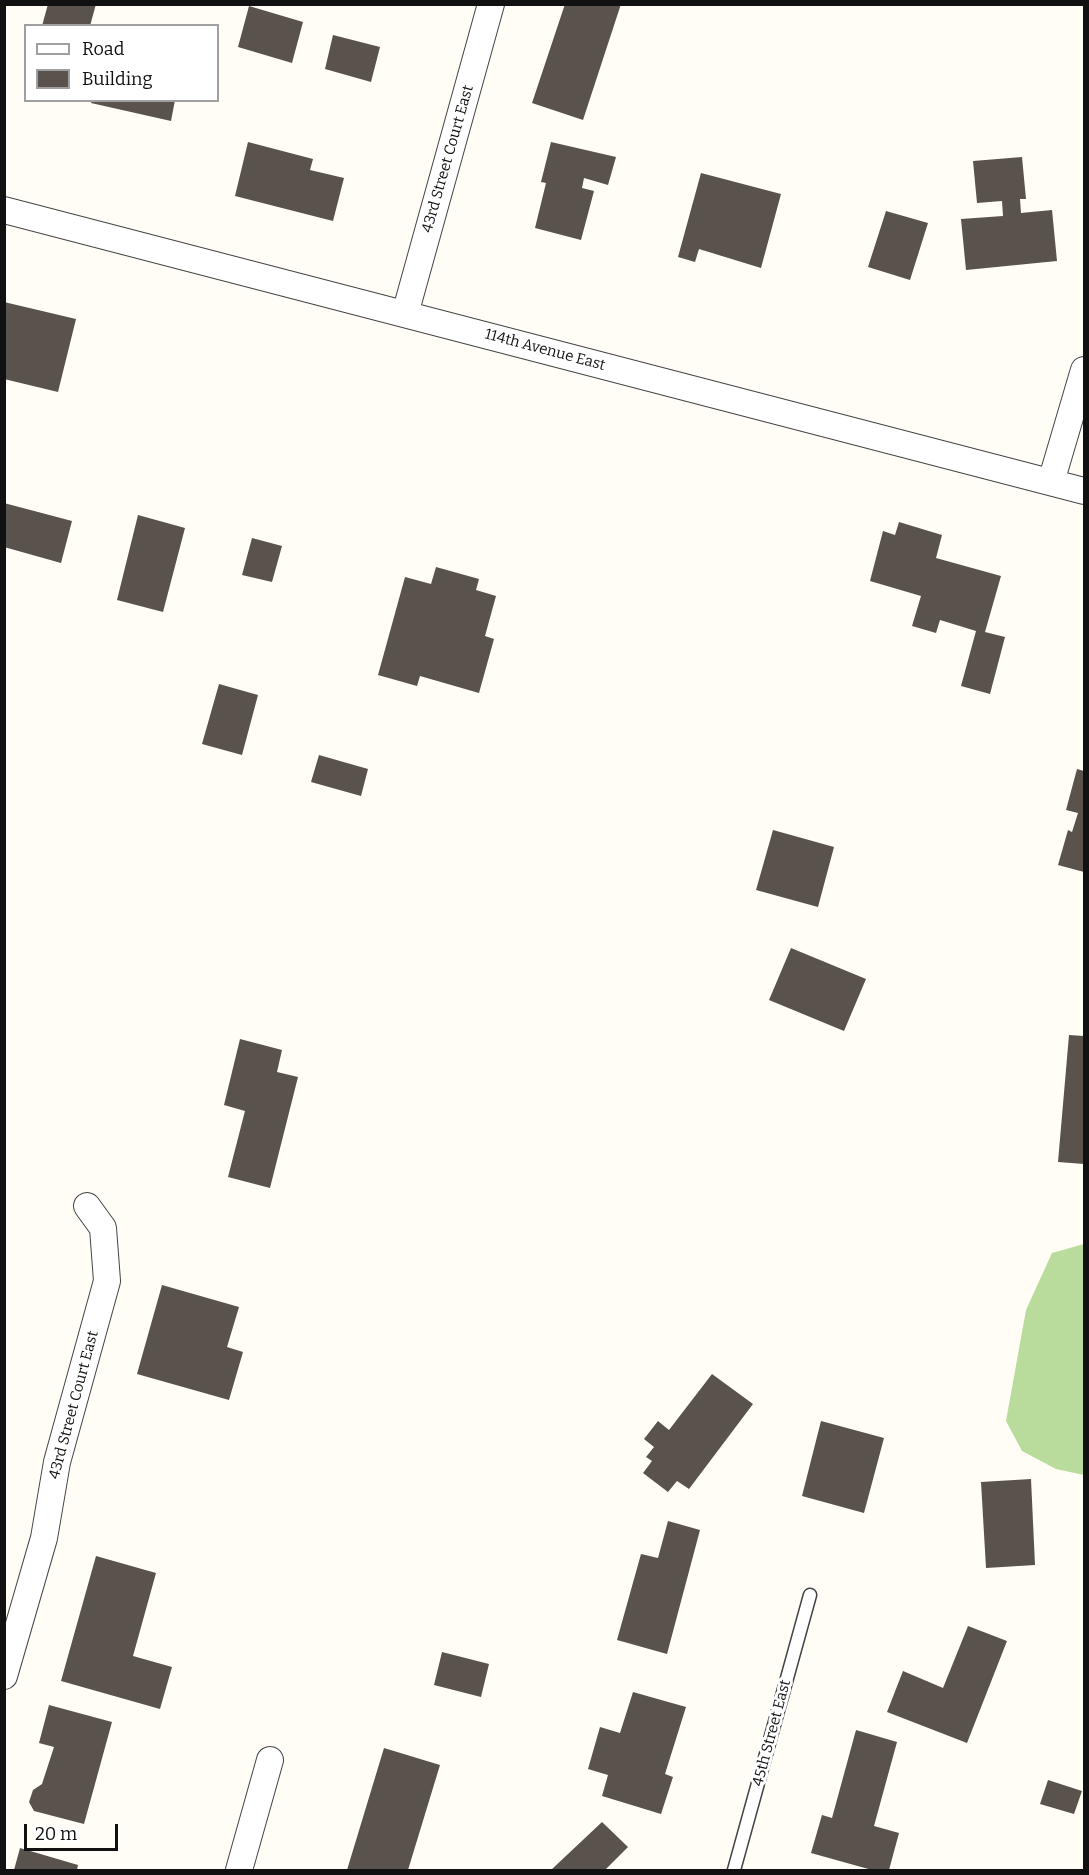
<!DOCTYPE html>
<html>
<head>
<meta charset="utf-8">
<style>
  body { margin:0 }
  #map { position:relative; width:1089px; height:1875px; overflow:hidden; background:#fffdf5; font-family:Bitter,serif }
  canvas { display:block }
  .frame { position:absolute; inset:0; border:6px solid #111; pointer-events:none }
  .legend { position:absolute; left:24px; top:24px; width:195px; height:78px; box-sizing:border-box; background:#fff; border:2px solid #a0a0a0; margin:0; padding:8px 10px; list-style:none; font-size:18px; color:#111 }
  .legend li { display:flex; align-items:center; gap:12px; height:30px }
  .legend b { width:30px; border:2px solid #a0a0a0 }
  .scale { position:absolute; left:24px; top:1824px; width:94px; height:27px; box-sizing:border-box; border:3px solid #111; border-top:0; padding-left:8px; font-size:18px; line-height:21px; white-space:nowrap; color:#111; -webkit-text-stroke:4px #fff; paint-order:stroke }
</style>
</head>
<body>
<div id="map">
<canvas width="1089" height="1875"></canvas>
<div class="frame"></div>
<ul class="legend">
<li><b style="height:8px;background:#fff"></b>Road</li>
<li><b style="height:16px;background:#5a524d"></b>Building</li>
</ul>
<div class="scale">20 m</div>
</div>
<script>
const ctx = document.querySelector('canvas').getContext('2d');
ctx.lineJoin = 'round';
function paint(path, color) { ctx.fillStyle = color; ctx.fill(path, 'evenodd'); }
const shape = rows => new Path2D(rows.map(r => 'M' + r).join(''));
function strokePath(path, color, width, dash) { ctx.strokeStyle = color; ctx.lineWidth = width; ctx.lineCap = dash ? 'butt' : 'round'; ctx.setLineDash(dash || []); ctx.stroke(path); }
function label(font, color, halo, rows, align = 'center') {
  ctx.font = font + ' Bitter,serif'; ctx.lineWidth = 6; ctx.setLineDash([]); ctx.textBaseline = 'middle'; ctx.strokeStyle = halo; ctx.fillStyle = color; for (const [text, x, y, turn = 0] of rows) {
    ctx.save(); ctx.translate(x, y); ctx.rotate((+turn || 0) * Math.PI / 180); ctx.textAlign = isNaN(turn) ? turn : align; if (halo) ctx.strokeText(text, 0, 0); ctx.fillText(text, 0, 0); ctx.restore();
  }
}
paint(shape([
  [1084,1244,1084,1475,1056,1469,1022,1451,1006,1421,1026,1310,1052,1253]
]), '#b9dc9c');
paint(shape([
  [48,4,96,4,90,26,42,26],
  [565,4,621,4,583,120,532,103],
  [249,6,303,22,292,63,238,47],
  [333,35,380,47,371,82,325,69],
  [92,100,175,100,171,121,91,103],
  [248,142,313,159,310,170,344,178,333,221,235,196],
  [551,142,616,157,608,185,584,178,582,188,594,191,581,240,535,228,546,183,541,182],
  [1022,157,1026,199,1020,199,1021,213,1052,210,1057,261,966,270,961,219,1003,216,1002,201,977,203,973,161],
  [701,173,781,194,761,268,699,249,695,262,678,257],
  [886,211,928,223,910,280,868,267],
  [4,302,76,319,58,392,4,379],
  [4,503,72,521,61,563,4,547],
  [138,515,185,528,163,612,117,600],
  [899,522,942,535,936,558,1001,576,985,632,1005,637,990,694,961,686,976,631,940,620,936,633,912,626,921,596,870,581,883,531,895,535],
  [252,538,282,546,272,582,242,575],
  [436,567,479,579,476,590,496,596,485,636,494,639,479,693,420,676,417,686,378,675,405,577,431,584],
  [219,684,258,695,242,755,202,744],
  [319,755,368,769,361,796,311,782],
  [1077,769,1084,771,1084,872,1058,865,1068,830,1072,832,1078,813,1066,810],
  [773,830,834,847,818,907,756,890],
  [791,948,866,979,844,1031,769,1000],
  [1069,1035,1084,1036,1084,1164,1058,1162],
  [240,1039,282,1050,277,1072,298,1077,270,1188,228,1177,245,1111,224,1105],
  [162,1285,239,1307,227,1347,243,1352,229,1400,137,1374],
  [712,1374,753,1404,689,1489,677,1481,668,1492,643,1473,652,1461,646,1457,654,1447,644,1439,658,1421,669,1430],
  [821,1421,884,1438,864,1513,802,1496],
  [1031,1479,1035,1565,986,1568,981,1482],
  [668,1521,700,1530,667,1654,617,1640,641,1554,658,1558],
  [96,1556,156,1573,133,1656,172,1667,160,1709,61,1681],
  [968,1626,1007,1641,967,1743,887,1712,903,1671,943,1688],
  [442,1652,489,1664,481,1697,434,1685],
  [633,1692,686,1707,665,1774,673,1777,661,1814,602,1796,608,1775,588,1769,600,1727,620,1733],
  [49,1705,112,1722,84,1824,34,1811,29,1802,33,1790,42,1784,54,1747,39,1743],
  [856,1730,897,1742,874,1826,899,1833,889,1870,872,1870,811,1853,822,1815,832,1818],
  [384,1748,440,1765,408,1870,347,1870],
  [1048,1780,1082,1791,1074,1814,1040,1804],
  [602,1822,628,1847,605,1870,551,1870],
  [20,1848,78,1865,77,1870,14,1870]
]), '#5a524d');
const lane = shape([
  [734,1870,810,1595]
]);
const street = shape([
  [4,210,1084,491],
  [405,314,491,4],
  [1051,482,1084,370],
  [4,1676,44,1538,57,1462,107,1281,103,1228,87,1206],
  [239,1870,270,1760]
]);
strokePath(lane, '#444', 15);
strokePath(street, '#444', 28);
strokePath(lane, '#fff', 12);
strokePath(street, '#fff', 26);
label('15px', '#111', '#fff', [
  ["43rd Street Court East",448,159,-74],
  ["114th Avenue East",545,350,15],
  ["43rd Street Court East",74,1405,-75],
  ["45th Street East",772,1733,-75]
]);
</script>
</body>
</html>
